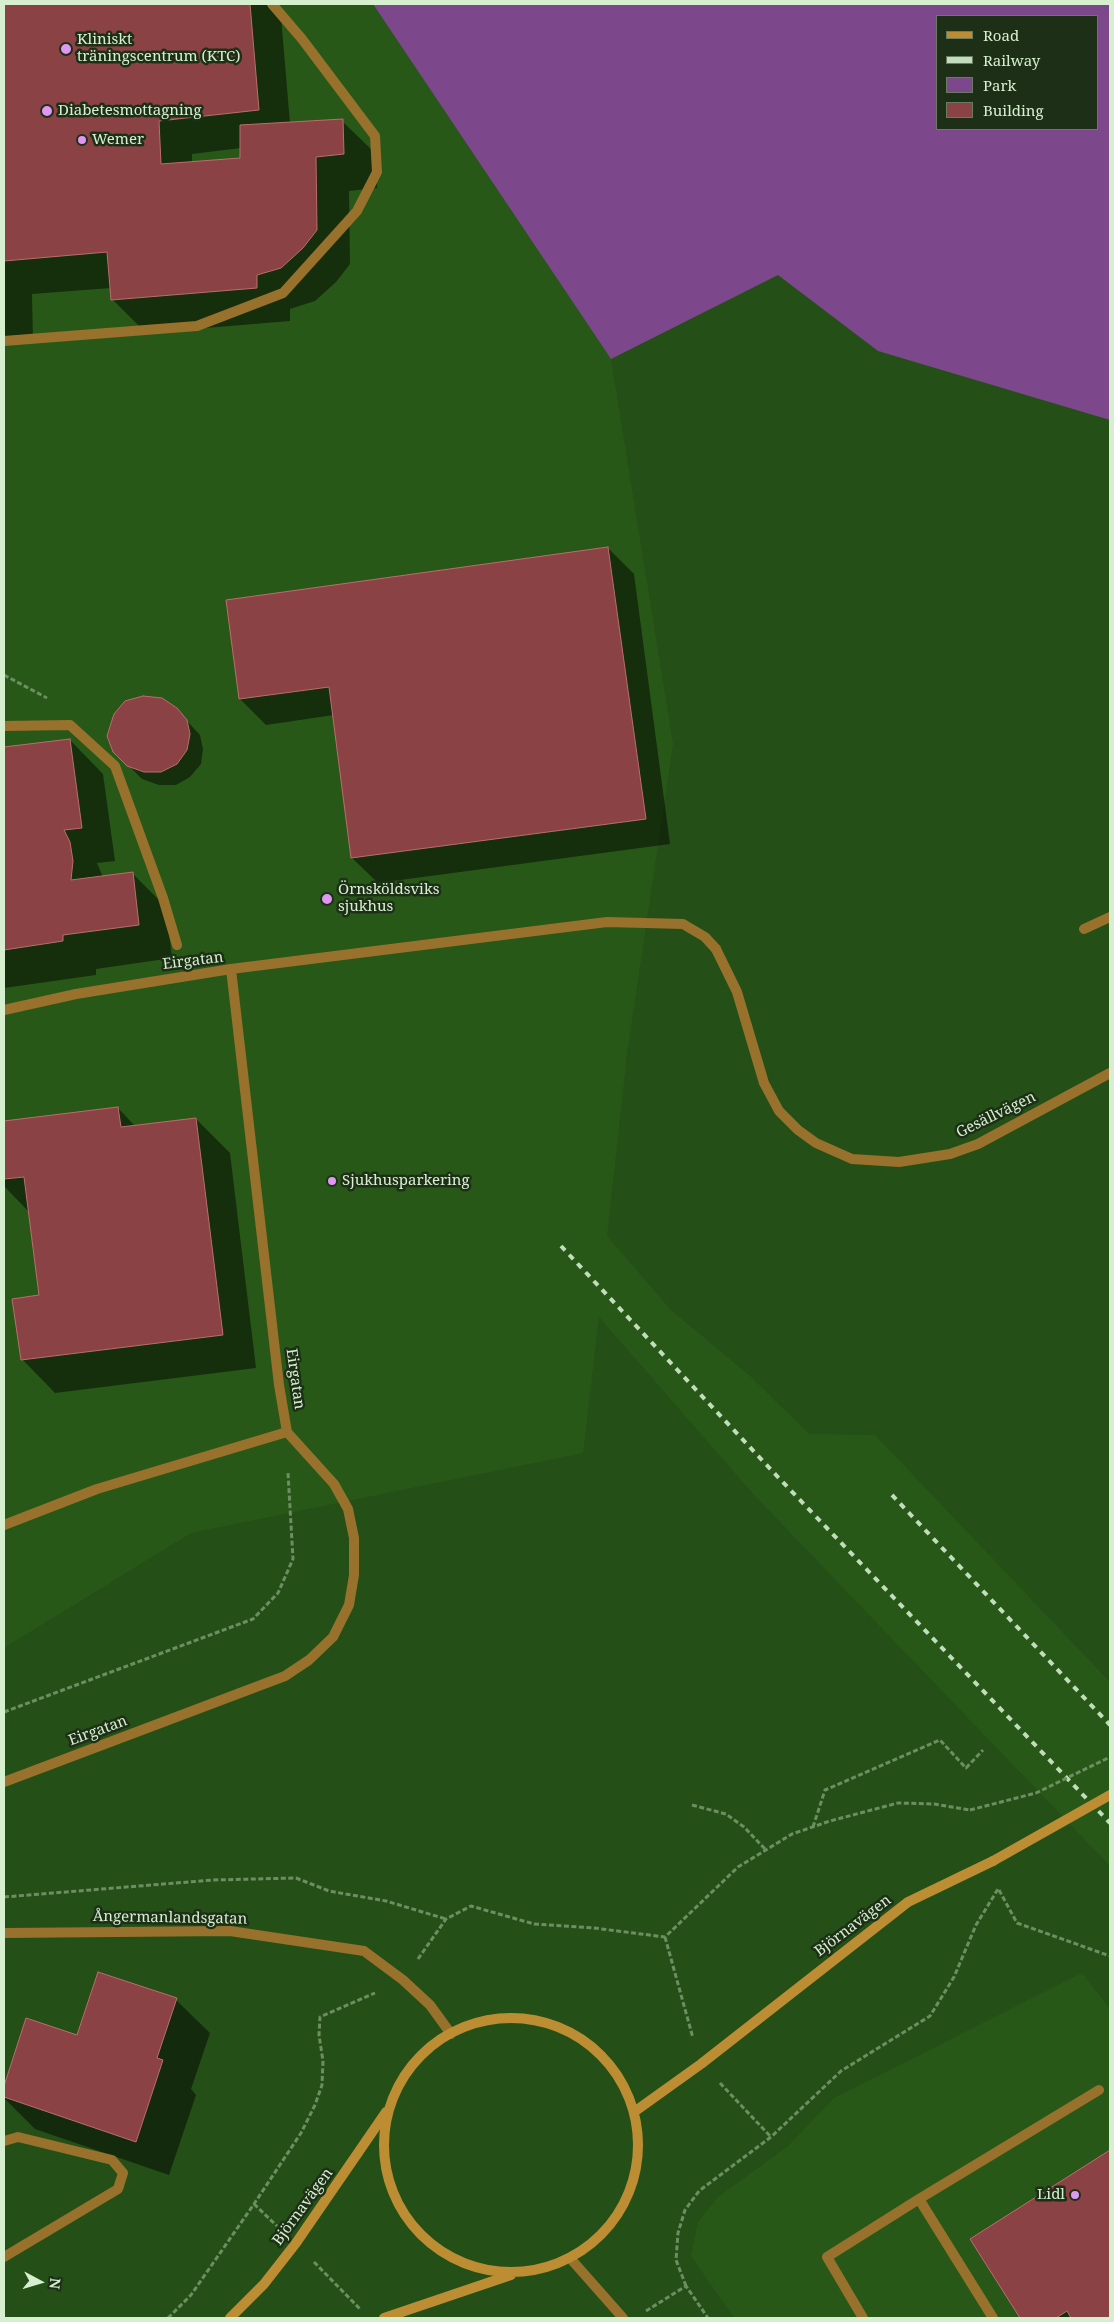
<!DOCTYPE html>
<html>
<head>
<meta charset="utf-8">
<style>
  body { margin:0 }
  #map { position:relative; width:1114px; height:2322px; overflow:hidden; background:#244f17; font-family:"Noto Serif",serif }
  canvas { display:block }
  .frame { position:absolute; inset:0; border:5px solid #d6efcf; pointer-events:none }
  .legend { position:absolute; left:936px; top:15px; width:162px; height:115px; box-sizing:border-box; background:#1d3017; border:1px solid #677c61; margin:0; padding:6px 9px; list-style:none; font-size:15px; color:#d6efcf }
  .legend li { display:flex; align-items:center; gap:10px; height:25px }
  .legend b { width:25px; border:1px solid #677c61 }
  .north { position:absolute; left:15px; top:2257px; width:50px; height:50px; -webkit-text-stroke:4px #1d3017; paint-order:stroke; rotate:96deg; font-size:14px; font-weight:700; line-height:20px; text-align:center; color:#d6efcf }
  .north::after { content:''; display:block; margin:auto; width:18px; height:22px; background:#d6efcf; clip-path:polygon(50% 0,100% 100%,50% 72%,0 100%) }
</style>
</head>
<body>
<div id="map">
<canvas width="1114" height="2322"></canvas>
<div class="frame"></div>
<ul class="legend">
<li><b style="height:6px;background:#bd8d34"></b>Road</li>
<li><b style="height:6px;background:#c2ddbb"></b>Railway</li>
<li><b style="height:14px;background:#7d478c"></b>Park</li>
<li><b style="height:14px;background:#8a4245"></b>Building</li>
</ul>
<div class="north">N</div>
</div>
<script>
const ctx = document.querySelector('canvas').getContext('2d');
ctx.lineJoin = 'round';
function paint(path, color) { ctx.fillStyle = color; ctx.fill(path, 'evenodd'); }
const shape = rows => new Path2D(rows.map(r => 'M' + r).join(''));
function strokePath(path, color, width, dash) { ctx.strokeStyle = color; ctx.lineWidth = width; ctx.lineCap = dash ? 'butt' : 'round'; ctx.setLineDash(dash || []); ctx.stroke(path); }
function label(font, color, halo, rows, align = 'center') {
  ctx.font = font + ' "Noto Serif",serif'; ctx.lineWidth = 5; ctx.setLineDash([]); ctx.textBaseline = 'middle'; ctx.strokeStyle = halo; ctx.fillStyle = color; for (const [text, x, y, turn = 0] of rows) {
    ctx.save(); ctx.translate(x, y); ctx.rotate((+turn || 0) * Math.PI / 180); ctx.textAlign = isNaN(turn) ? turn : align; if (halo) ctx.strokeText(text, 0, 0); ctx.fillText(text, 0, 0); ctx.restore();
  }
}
paint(shape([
  [4,4,373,4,611,359,673,744,627,1054,607,1236,671,1310,749,1375,809,1434,875,1435,1110,1682,1110,1866,754,1495,599,1317,583,1453,191,1533,4,1648],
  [1082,1973,1110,2009,1110,2318,734,2318,691,2256,698,2222,718,2197,788,2146,834,2098]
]), '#285818');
paint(shape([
  [373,4,1110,4,1110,420,878,351,778,275,611,359],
  [938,16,1098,16,1098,129,938,129]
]), '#7d478c');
paint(shape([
  [4,4,268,4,281,17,290,123,342,121,376,154,377,188,349,191,350,264,336,282,315,301,290,309,290,321,146,333,112,299,111,288,32,294,33,341,4,344],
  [241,148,241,159,192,163,192,154],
  [608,548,634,574,670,844,378,883,352,858,334,715,266,725,240,699,228,601],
  [176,709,200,735,203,749,201,764,190,777,176,785,159,785,142,779,114,751],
  [70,740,103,774,115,861,97,863,103,877,132,873,166,907,172,958,96,969,96,975,4,988,4,749],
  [118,1108,136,1127,196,1119,230,1153,256,1368,55,1393,22,1359,40,1296,29,1212,4,1186,4,1122],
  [176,2000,210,2033,191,2089,196,2095,169,2175,35,2129,4,2098,4,2090,27,2019,78,2036],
  [1110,2151,1110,2318,1022,2318,972,2240]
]), '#0007');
const building = shape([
  [4,4,250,4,259,110,159,121,161,164,240,158,240,125,343,119,344,154,316,157,317,230,303,248,281,268,257,275,257,288,111,300,107,252,4,261,4,4],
  [608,547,646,819,351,858,329,687,239,699,226,600,608,547],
  [143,696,162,698,177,708,187,720,190,734,187,750,177,764,161,772,144,772,127,766,113,752,107,736,114,714,125,701,143,696],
  [70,739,82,828,64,830,70,842,73,861,71,880,133,872,139,925,63,935,63,941,4,950,4,747,70,739],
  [118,1107,121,1127,196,1118,223,1335,21,1360,12,1299,39,1295,24,1177,4,1179,4,1121,118,1107],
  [98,1972,177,1998,157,2058,163,2060,136,2142,4,2097,4,2086,26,2018,77,2035,98,1972],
  [1110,2150,1110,2318,1071,2318,1067,2311,1056,2318,1020,2318,970,2239,1110,2150]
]);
paint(building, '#8a4245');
strokePath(building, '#ba6d6e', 1);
strokePath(shape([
  [4,675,47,698],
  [4,1712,253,1619,278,1593,293,1559,288,1473],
  [692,1805,726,1814,744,1827,766,1850],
  [813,1827,825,1790,940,1740,966,1768,983,1750],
  [999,1890,1017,1923,1110,1956],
  [4,1897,213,1880,296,1878,329,1891,386,1901,446,1919],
  [665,1937,693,2038],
  [418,1959,446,1919,471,1906,534,1924,594,1928,665,1937,738,1867,792,1834,830,1821,898,1803,934,1804,970,1810],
  [720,2083,771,2137],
  [254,2204,277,2226],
  [314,2262,360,2309],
  [686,2286,676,2260,678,2233,685,2210,699,2191,771,2137,841,2071,930,2016,954,1977,976,1925,998,1889],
  [646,2311,686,2286,708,2318],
  [168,2318,191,2295,254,2204,301,2133,315,2105,322,2085,323,2061,319,2035,320,2017,375,1993]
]), '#6c8f61', 3, [5, 2.5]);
strokePath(shape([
  [4,341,197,326,283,293,357,211,377,172,375,136,302,39,272,4],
  [4,726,70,725,115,766,163,898,177,945],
  [1084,929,1110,917],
  [231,969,607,922,683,924,705,937,716,949],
  [4,1525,97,1489,287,1432],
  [4,2141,18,2137,112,2160,123,2173,118,2189,4,2257],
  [919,2199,1099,2090],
  [863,2318,827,2257,919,2199,993,2318]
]), '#98712c', 10);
strokePath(shape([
  [716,949,737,992,764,1083,779,1111,798,1130,816,1143,852,1159,899,1162,950,1154,978,1144,1110,1073],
  [4,1010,76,994,231,969,279,1385,287,1432,334,1484,348,1509,354,1538,354,1575,349,1605,333,1637,309,1660,285,1676,4,1782],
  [4,1933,230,1931,364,1951,403,1980,430,2005,451,2034],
  [570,2258,623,2318]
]), '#98712c', 10);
strokePath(shape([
  '384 2145a127 127 0 1 1 254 0a127 127 0 1 1-254 0Z',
  [634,2112,701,2064,908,1902,993,1861],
  [230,2318,264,2284,296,2243,386,2112],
  [384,2318,511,2275]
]), '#bd8d34', 10);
strokePath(shape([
  [561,1246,776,1475,1110,1823],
  [892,1495,1110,1725]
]), '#c2ddbb', 4, [6, 6]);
strokePath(shape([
  [970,1810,1036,1793,1110,1757]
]), '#6c8f61', 3, [5, 2.5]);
strokePath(shape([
  [993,1861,1110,1795]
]), '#bd8d34', 10);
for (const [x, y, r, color] of [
  [66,49,6,"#df98f2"],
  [47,111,6,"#df98f2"],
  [82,140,5,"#df98f2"],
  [327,899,6,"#df98f2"],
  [332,1181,5,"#df98f2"],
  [1075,2195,5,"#df98f2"]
]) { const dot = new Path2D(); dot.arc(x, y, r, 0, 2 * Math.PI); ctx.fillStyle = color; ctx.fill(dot); strokePath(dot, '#1d3017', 2); }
label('15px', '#d6efcf', '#1d3017', [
  ["Kliniskt",77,40],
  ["träningscentrum (KTC)",77,57],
  ["Diabetesmottagning",58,111],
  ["Wemer",92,140],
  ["Örnsköldsviks",338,890],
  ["sjukhus",338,907],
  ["Sjukhusparkering",342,1181],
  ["Lidl",1065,2195,"right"]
], 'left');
label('15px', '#d6efcf', '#1d3017', [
  ["Eirgatan",193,961,-7],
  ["Gesällvägen",996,1115,-26],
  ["Eirgatan",295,1379,82],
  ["Eirgatan",98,1731,-20],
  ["Ångermanlandsgatan",170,1918,1],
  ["Björnavägen",853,1926,-37],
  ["Björnavägen",303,2207,-54]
]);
</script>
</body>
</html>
